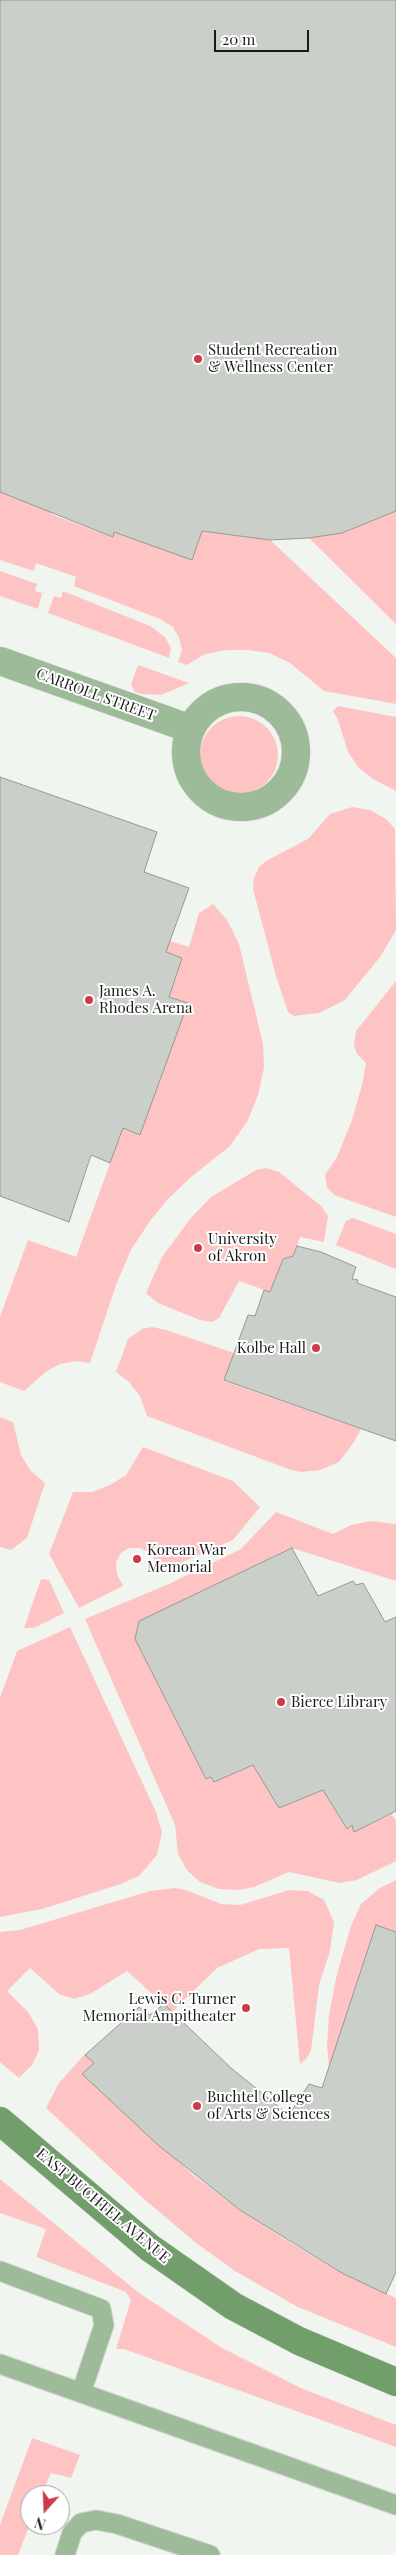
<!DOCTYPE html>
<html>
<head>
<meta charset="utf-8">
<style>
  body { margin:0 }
  #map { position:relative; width:396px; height:2555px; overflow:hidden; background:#f1f5f0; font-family:"Playfair Display",serif }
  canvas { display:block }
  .north { position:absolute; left:20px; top:2485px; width:50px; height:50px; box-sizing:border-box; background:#fff; border:1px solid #a3a4a3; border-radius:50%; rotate:200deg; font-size:14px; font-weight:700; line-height:20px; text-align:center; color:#1a1c1a }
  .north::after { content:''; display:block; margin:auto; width:18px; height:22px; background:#cc3b4a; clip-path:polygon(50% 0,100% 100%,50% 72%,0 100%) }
  .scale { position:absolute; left:214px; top:30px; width:95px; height:22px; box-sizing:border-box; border:2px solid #1a1c1a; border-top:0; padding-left:6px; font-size:15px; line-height:18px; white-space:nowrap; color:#1a1c1a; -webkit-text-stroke:4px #fff; paint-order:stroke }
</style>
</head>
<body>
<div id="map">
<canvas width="396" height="2555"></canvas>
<div class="north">N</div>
<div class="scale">20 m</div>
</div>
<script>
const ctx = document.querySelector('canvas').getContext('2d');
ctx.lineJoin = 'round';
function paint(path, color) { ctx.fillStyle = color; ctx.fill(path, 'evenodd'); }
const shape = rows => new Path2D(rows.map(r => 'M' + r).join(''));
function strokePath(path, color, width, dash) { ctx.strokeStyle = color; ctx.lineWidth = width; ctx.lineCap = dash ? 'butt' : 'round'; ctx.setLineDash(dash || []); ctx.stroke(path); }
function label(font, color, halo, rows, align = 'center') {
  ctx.font = font + ' "Playfair Display",serif'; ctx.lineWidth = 4; ctx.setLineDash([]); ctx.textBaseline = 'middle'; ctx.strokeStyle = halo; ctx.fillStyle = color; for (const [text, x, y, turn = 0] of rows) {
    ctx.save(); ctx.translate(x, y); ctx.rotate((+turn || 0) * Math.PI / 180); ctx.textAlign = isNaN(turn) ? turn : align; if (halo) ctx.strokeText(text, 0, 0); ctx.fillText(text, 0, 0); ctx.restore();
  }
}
paint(shape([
  [0,492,18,499,54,503,51,514,112,537,114,532,192,559,202,531,270,540,396,658,396,704,324,691,290,663,269,653,248,650,227,650,205,654,187,665,178,662,182,650,179,638,173,627,160,619,74,586,76,577,36,563,34,571,0,560],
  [396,511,396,624,309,538,342,533],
  [0,571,37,584,35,591,42,593,38,609,0,596],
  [63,591,150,626,165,637,171,648,169,658,48,613,54,596,61,598],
  [138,665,189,683,161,695,141,694,135,692,131,685],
  [338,706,396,717,396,791,373,779,358,767,348,752,338,720,333,711],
  '200 755a39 39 0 1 1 78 0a39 39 0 1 1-78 0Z',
  [352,807,370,810,386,819,395,829,396,930,380,957,345,1000,319,1013,294,1016,288,1012,276,976,253,889,254,878,259,867,266,861,308,839,330,814],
  [213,904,227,920,239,944,263,1044,264,1068,258,1095,248,1120,230,1146,191,1177,167,1200,150,1221,131,1250,116,1285,90,1363,77,1361,60,1364,47,1371,24,1391,0,1382,0,1317,28,1240,76,1257,123,1128,187,1003,169,997,182,959,166,952,170,941,189,947,199,913],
  [396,981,396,1217,334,1195,327,1187,325,1175,337,1157,352,1120,362,1085,366,1063,357,1054,354,1045,356,1031],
  [266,1168,279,1172,321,1206,328,1216,324,1242,300,1237,293,1256,283,1259,270,1292,239,1281,219,1318,212,1322,200,1320,158,1303,146,1293,162,1257,190,1219,211,1197,256,1170],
  [353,1218,396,1234,396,1269,336,1245,346,1221],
  [152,1327,166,1330,234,1353,224,1381,361,1429,354,1442,339,1462,320,1470,301,1472,291,1470,147,1416,140,1396,129,1382,116,1372,128,1339,142,1329],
  [0,1417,13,1422,21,1455,30,1470,45,1483,27,1538,11,1550,0,1547],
  [143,1447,233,1481,260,1507,233,1540,162,1571,150,1553,140,1548,129,1548,121,1553,116,1562,117,1574,123,1586,79,1608,49,1554,73,1492,92,1492,110,1485,126,1475],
  [276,1512,333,1534,351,1525,371,1521,396,1524,396,1581,292,1548,140,1621,135,1639,206,1779,211,1777,214,1782,253,1765,279,1808,323,1790,346,1828,352,1825,355,1831,392,1814,396,1821,396,1861,357,1880,340,1883,289,1872,254,1887,238,1890,219,1889,200,1882,187,1870,178,1854,175,1825,85,1619,169,1584,241,1549],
  [41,1579,49,1580,64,1613,34,1628,24,1628],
  [70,1627,156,1812,162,1832,157,1855,139,1876,121,1884,42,1909,0,1917,0,1698,17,1651],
  [396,1880,396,1932,376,1925,329,2067,327,2046,329,2015,337,1974,351,1926,361,1904,380,1888],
  [175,1888,186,1890,221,1904,240,1905,289,1890,308,1891,324,1900,334,1922,330,1951,319,1985,311,2051,306,2059,300,2064,289,1948,259,1949,217,1968,172,2012,127,1971,90,1994,74,1999,59,1994,30,1968,7,1991,28,2012,38,2029,39,2050,32,2065,19,2078,0,2062,0,1932,20,1930,150,1891],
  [85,2054,94,2063,83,2074,193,2175,240,2210,291,2243,342,2273,396,2298,396,2347,298,2307,235,2271,196,2243,144,2199,46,2108,59,2083],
  [0,2179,139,2293,222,2348,303,2389,396,2425,396,2447,124,2349,116,2349,131,2300,126,2292,36,2257,46,2229,0,2213],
  [32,2438,80,2455,71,2478,51,2473,41,2495,30,2495,30,2524,18,2555,0,2555,0,2525]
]), '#fec4c3');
const building = shape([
  [0,0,396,0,396,511,342,533,309,538,270,540,202,531,192,560,114,532,113,537,0,492,0,0],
  [0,777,157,832,144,872,189,888,166,952,182,958,169,997,188,1003,140,1135,123,1128,110,1163,91,1155,69,1222,0,1196,0,777],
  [297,1246,321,1252,356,1267,352,1279,358,1280,357,1283,396,1297,396,1441,224,1380,248,1315,255,1316,264,1290,270,1292,283,1259,293,1256,297,1246],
  [292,1548,318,1596,353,1581,356,1585,363,1583,385,1622,396,1617,396,1811,354,1832,352,1825,347,1829,323,1790,279,1808,253,1765,214,1782,211,1777,206,1779,135,1639,139,1621,292,1548],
  [376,1925,396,1932,396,2272,386,2294,342,2273,240,2210,158,2145,82,2074,94,2063,85,2055,139,2007,150,2015,164,2004,231,2068,289,2115,309,2084,322,2088,376,1925]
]);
paint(building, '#cbcfca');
strokePath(building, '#949994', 1);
const lane = shape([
  [0,2271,101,2309,104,2325,81,2393],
  [0,2364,396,2505],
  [65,2555,72,2533,81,2523,96,2520,117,2524,210,2555]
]);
const street = shape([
  [0,661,191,729],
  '186 752a55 55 0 1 1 110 0a55 55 0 1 1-110 0Z'
]);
const secondary = shape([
  [0,2121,150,2248,233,2306,299,2341,396,2382]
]);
strokePath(lane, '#cfd2ce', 21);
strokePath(street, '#cfd2ce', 29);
strokePath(secondary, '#cfd2ce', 29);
strokePath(lane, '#9dbb99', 19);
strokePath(street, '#9dbb99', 28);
strokePath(secondary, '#729e6c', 28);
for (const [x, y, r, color] of [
  [198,359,5,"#cc3b4a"],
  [89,1000,5,"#cc3b4a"],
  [198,1248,5,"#cc3b4a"],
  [316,1348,5,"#cc3b4a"],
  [137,1559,5,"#cc3b4a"],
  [281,1702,5,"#cc3b4a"],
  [246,2008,5,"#cc3b4a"],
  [197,2106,5,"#cc3b4a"]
]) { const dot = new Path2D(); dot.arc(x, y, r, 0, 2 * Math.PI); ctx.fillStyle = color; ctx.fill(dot); strokePath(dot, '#fff', 2); }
label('15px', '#1a1c1a', '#fff', [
  ["Student Recreation",208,350],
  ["& Wellness Center",208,367],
  ["James A.",99,991],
  ["Rhodes Arena",99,1008],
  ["University",208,1239],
  ["of Akron",208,1256],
  ["Kolbe Hall",306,1348,"right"],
  ["Korean War",147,1550],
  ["Memorial",147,1567],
  ["Bierce Library",291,1702],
  ["Lewis C. Turner",236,1999,"right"],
  ["Memorial Ampitheater",236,2016,"right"],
  ["Buchtel College",207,2097],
  ["of Arts & Sciences",207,2114]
], 'left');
label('15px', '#1a1c1a', '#fff', [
  ["CARROLL STREET",96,695,20],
  ["EAST BUCHTEL AVENUE",103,2206,40]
]);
</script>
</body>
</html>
